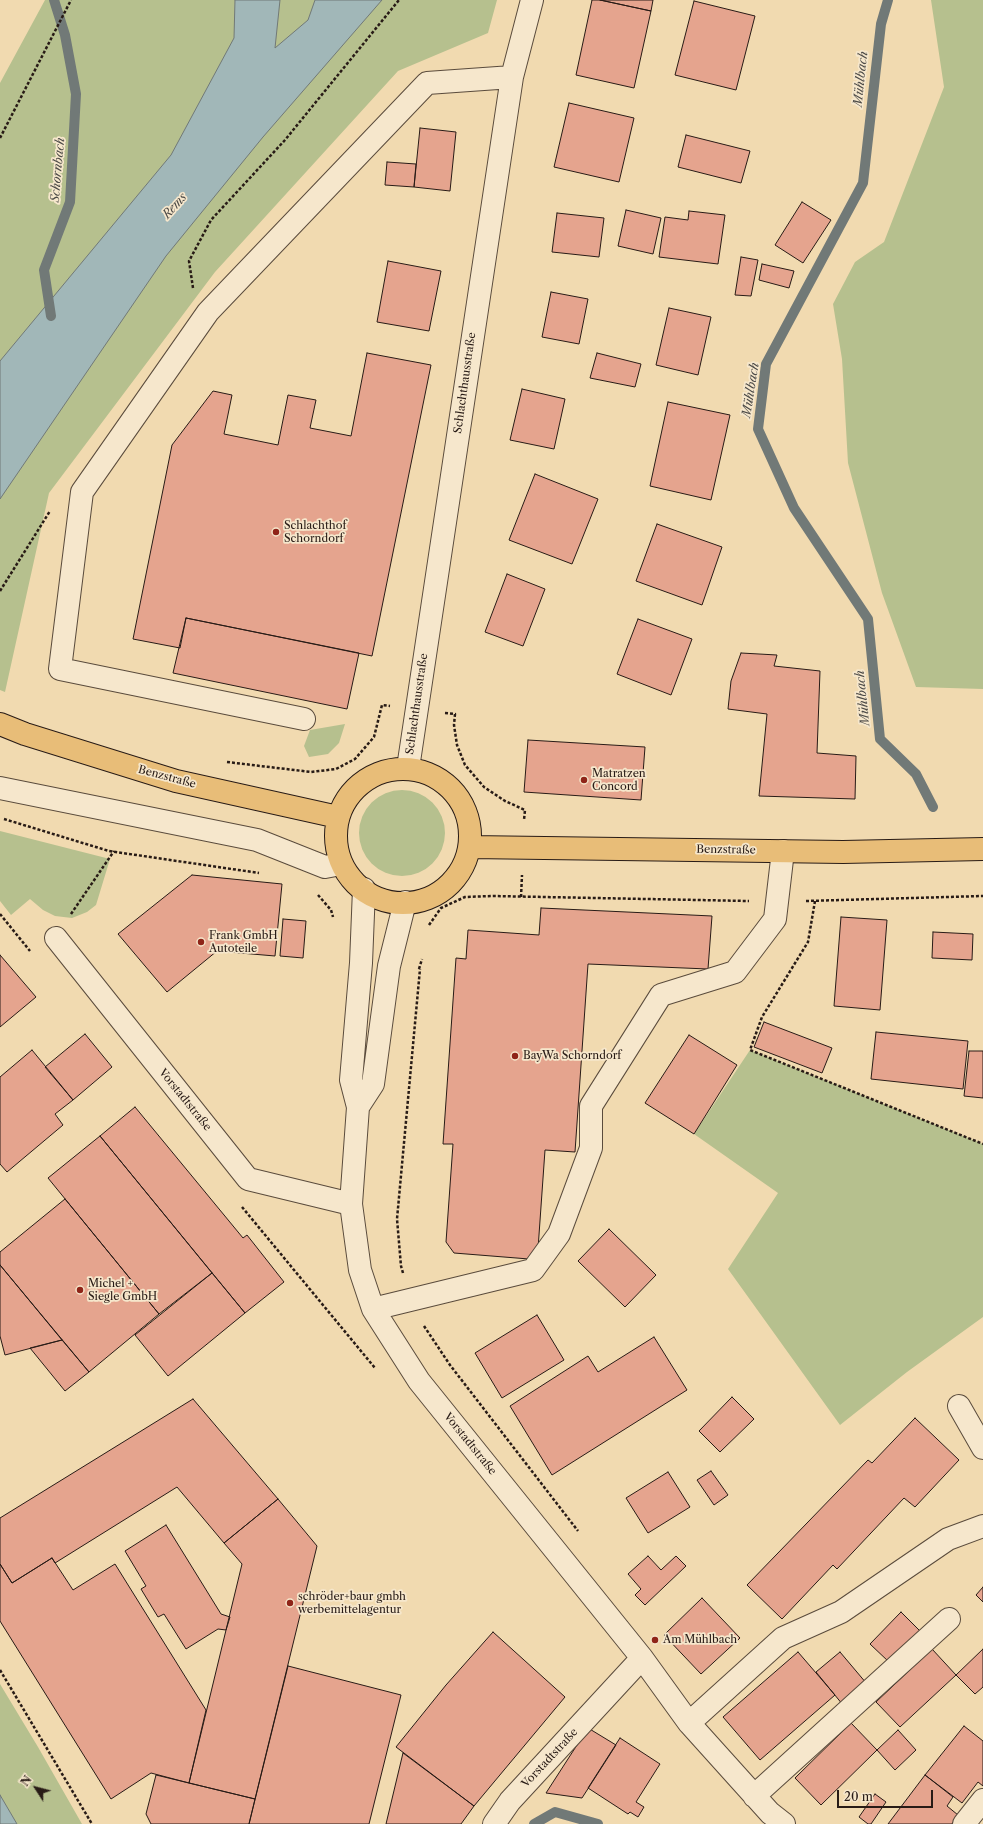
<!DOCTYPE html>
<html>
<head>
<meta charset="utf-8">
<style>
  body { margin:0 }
  #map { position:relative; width:983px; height:1824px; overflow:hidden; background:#f1dab0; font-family:"Libre Caslon Text",serif }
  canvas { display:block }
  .north { position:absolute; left:16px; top:1768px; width:40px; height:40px; -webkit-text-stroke:3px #f6e7cc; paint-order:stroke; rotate:306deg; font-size:11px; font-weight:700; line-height:16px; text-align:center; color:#281b16 }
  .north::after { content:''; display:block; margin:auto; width:14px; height:18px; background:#281b16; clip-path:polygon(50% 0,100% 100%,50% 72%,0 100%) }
  .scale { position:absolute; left:837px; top:1790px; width:96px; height:18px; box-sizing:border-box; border:2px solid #281b16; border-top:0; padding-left:5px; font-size:12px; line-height:14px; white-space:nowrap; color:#281b16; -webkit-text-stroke:3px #f6e7cc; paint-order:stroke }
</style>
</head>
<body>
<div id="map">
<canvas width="983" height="1824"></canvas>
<div class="north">N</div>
<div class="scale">20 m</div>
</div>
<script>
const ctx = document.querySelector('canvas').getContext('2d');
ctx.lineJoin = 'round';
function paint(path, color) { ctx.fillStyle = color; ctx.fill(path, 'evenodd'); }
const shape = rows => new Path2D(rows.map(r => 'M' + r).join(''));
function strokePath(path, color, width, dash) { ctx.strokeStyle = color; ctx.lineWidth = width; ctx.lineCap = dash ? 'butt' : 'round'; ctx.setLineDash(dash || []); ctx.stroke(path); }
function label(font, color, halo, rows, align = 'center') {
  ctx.font = font + ' "Libre Caslon Text",serif'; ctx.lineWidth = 3.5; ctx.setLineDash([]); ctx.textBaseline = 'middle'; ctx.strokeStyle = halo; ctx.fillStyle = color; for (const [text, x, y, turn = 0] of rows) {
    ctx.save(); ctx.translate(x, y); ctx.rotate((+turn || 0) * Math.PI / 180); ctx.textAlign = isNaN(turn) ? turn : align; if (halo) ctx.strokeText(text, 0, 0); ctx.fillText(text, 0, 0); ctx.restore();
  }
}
paint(shape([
  [45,0,497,0,488,33,398,71,215,272,49,493,5,692,0,690,0,83],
  [931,0,983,0,983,689,916,687,882,593,848,463,842,359,833,304,855,262,884,242,944,87],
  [345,724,339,743,328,754,309,757,304,746,310,730],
  '359 833a43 43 0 1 1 86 0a43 43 0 1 1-86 0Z',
  [0,831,110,859,96,905,87,912,72,918,55,916,43,910,30,899,11,915,0,901],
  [750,1050,983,1144,983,1317,907,1372,840,1425,728,1269,778,1193,694,1134],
  [0,1684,38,1747,82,1824,0,1824]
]), '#b6c08e');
const water = shape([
  [235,0,280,0,275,48,308,20,315,0,382,0,263,137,166,256,0,499,0,361,171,155,234,38,235,0],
  [0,1795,17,1824,0,1824,0,1795]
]);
paint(water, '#a1b7b8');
strokePath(water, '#717977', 1);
strokePath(shape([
  [888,0,881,24,863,183,766,364,758,429,794,508,868,619,880,739,916,774,933,807],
  [51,316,44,270,70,202,76,94,65,35,54,0],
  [534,1824,555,1812,598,1824]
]), '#717977', 10);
const building = shape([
  [592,0,600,0,651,11,634,88,576,75,592,0],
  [600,0,653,0,651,11,600,0],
  [694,1,755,16,736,90,675,75,694,1],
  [569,103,634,118,619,182,554,167,569,103],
  [420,128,456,132,450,191,414,187,420,128],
  [686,135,750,151,741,183,678,167,686,135],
  [387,162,416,164,414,187,385,185,387,162],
  [802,202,831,220,803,263,775,245,802,202],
  [626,210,661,218,653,254,618,246,626,210],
  [689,211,725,215,718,264,659,257,665,217,688,220,689,211],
  [557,213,604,218,599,257,552,252,557,213],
  [741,257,758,260,751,296,735,295,741,257],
  [388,261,441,271,429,331,377,322,388,261],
  [762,264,794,271,789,288,759,280,762,264],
  [551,292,588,299,579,344,542,337,551,292],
  [669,308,711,317,698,375,656,365,669,308],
  [367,353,431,365,372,656,186,618,180,648,133,639,172,445,213,391,232,395,224,434,278,445,288,395,316,400,310,428,351,436,367,353],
  [597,353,641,364,635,387,590,378,597,353],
  [522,389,565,399,554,449,510,440,522,389],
  [668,402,730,415,711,500,650,486,668,402],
  [535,474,598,499,572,564,509,540,535,474],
  [657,524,722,547,702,605,636,581,657,524],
  [507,574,545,589,523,646,485,632,507,574],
  [186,618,359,653,347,709,173,673,186,618],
  [638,619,692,639,671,695,617,674,638,619],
  [741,653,777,655,774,666,820,671,817,753,856,756,855,799,759,796,767,714,728,709,731,681,741,653],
  [528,740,645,747,641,800,524,792,528,740],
  [192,875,282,884,275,956,217,951,167,992,118,934,192,875],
  [541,908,712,916,708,969,588,964,575,1152,545,1150,538,1249,529,1259,454,1253,446,1242,453,1144,443,1144,456,958,466,959,468,930,539,935,541,908],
  [841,917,887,920,880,1010,834,1006,841,917],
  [283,919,306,921,303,958,280,956,283,919],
  [933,932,973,934,972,960,932,958,933,932],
  [0,955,36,997,0,1027,0,955],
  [764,1022,832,1048,822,1073,754,1047,764,1022],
  [876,1032,968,1041,963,1089,871,1079,876,1032],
  [85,1034,112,1067,73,1100,45,1067,85,1034],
  [689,1035,737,1065,694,1134,645,1103,689,1035],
  [32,1050,73,1100,55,1114,63,1125,7,1172,0,1164,0,1077,32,1050],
  [969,1051,983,1051,983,1098,964,1096,969,1051],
  [135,1107,243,1238,247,1235,284,1282,245,1313,100,1136,135,1107],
  [100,1136,212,1273,159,1314,48,1178,100,1136],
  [65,1199,159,1314,89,1372,0,1265,0,1252,65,1199],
  [609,1229,656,1275,625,1307,578,1261,609,1229],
  [0,1265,62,1340,5,1355,0,1336,0,1265],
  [212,1273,245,1313,168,1376,135,1335,212,1273],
  [537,1315,564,1360,502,1398,475,1353,537,1315],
  [654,1337,687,1390,552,1475,510,1406,588,1356,598,1372,654,1337],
  [62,1340,89,1372,65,1391,30,1348,62,1340],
  [732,1397,754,1419,720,1452,699,1431,732,1397],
  [193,1399,278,1499,224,1543,177,1487,55,1563,52,1558,12,1583,0,1564,0,1518,193,1399],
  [915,1418,959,1460,915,1507,904,1498,837,1569,833,1565,782,1619,747,1585,868,1460,872,1463,915,1418],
  [711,1471,728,1495,714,1505,697,1480,711,1471],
  [668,1472,690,1507,648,1533,626,1498,668,1472],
  [278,1499,317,1546,255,1799,189,1783,242,1564,224,1543,278,1499],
  [166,1525,221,1614,230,1617,226,1630,218,1629,186,1649,164,1614,158,1617,141,1589,146,1586,125,1551,166,1525],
  [648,1556,661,1570,676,1556,686,1566,645,1605,635,1595,641,1589,628,1574,648,1556],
  [52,1558,73,1590,115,1564,206,1710,189,1783,151,1773,111,1799,0,1621,0,1564,12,1583,52,1558],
  [983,1587,983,1602,976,1595,983,1587],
  [702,1598,740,1638,701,1674,664,1635,702,1598],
  [901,1612,920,1631,889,1662,870,1644,901,1612],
  [493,1632,565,1697,474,1806,396,1747,446,1685,493,1632],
  [932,1649,956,1675,900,1727,876,1702,932,1649],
  [983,1649,983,1687,975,1694,956,1675,983,1649],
  [798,1652,835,1695,760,1760,723,1717,798,1652],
  [840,1652,867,1684,843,1705,816,1672,840,1652],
  [288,1666,401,1695,369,1824,249,1824,288,1666],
  [851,1723,877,1750,821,1805,795,1778,851,1723],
  [964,1726,983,1741,983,1786,978,1782,962,1803,925,1775,964,1726],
  [588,1728,616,1745,582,1798,546,1793,588,1728],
  [898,1730,916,1750,895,1770,877,1750,898,1730],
  [620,1738,660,1764,636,1802,644,1807,638,1817,630,1812,628,1814,588,1788,620,1738],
  [403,1753,474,1806,461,1824,386,1824,403,1753],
  [156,1775,255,1799,249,1824,151,1824,146,1814,156,1775],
  [925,1775,953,1797,947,1806,958,1815,952,1824,888,1824,925,1775],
  [875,1794,886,1802,871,1824,868,1824,859,1817,875,1794]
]);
paint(building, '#e5a48e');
strokePath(building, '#281b16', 1);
const minor = shape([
  [304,719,60,669,82,492,208,312,427,83,512,77],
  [408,768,512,77,532,0],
  [0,788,257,840,325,867,341,864],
  [364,889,361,963,351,1080,358,1107,351,1204,360,1270,373,1309,419,1381,642,1658,689,1723,770,1813,784,1824],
  [56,938,248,1179,351,1204],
  [358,1107,373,1084,389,966,405,902],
  [373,1309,533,1270,559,1234,591,1148,591,1106,661,995,735,972,775,919,783,851],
  [959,1406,983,1448],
  [689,1723,783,1638,841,1612,948,1539,983,1526],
  [754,1796,949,1619],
  [494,1824,510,1801,642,1658],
  [964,1824,983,1800]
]);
const major = shape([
  [0,724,25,734,176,781,338,817],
  '336 836a67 67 0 1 1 134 0a67 67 0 1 1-134 0Z',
  [470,847,843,852,983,849]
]);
strokePath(minor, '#5a4b3c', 24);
strokePath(major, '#281b16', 24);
strokePath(shape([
  [0,138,71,0],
  [193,288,189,261,211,220,285,140,399,0],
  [0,591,50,511],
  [445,713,455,714,454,725,457,745,465,765,484,787,505,801,525,810,524,820],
  [227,762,311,772,336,769,355,759,374,737,382,705,390,706],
  [4,819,109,851,259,873],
  [318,895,331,910,333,917],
  [521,897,522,875],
  [806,901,983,896],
  [815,901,808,942,762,1017,750,1050,983,1144],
  [0,914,30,951],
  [71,914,114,851],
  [429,925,441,908,465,897,493,896,749,901],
  [419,969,422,959],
  [242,1207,375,1368],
  [403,1273,401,1266,397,1219,420,969],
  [424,1326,450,1365,578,1531],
  [0,1670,92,1824]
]), '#281b16', 2.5, [3, 2]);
strokePath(minor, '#f6e7cc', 22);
strokePath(major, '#e8bd78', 22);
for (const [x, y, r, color] of [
  [276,532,4,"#8f2418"],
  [584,780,4,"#8f2418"],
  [201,942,4,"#8f2418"],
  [515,1056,4,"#8f2418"],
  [80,1290,4,"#8f2418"],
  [290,1603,4,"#8f2418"],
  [655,1640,4,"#8f2418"]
]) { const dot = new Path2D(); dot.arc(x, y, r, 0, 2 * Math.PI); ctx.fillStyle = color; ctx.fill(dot); strokePath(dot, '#f6e7cc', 1.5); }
label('11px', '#281b16', '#f6e7cc', [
  ["Schlachthausstraße",465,383,-82],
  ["Schlachthausstraße",417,704,-82],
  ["Benzstraße",167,777,15],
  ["Benzstraße",726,850,1],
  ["Vorstadtstraße",185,1100,51],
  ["Vorstadtstraße",470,1444,51],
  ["Vorstadtstraße",550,1758,-47]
]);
label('11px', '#281b16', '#f6e7cc', [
  ["Schlachthof",284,526],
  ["Schorndorf",284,539],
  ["Matratzen",592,774],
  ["Concord",592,787],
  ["Frank GmbH",209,936],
  ["Autoteile",209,949],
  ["BayWa Schorndorf",523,1056],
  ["Michel +",88,1284],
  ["Siegle GmbH",88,1297],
  ["schröder+baur gmbh",298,1597],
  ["werbemittelagentur",298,1610],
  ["Am Mühlbach",663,1640]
], 'left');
label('italic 12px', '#4c4a47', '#f6e7cc', [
  ["Mühlbach",861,79,-84],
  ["Schornbach",58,170,-85],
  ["Rems",175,206,-48],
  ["Mühlbach",751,390,-81],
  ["Mühlbach",863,698,-96]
]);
</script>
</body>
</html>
